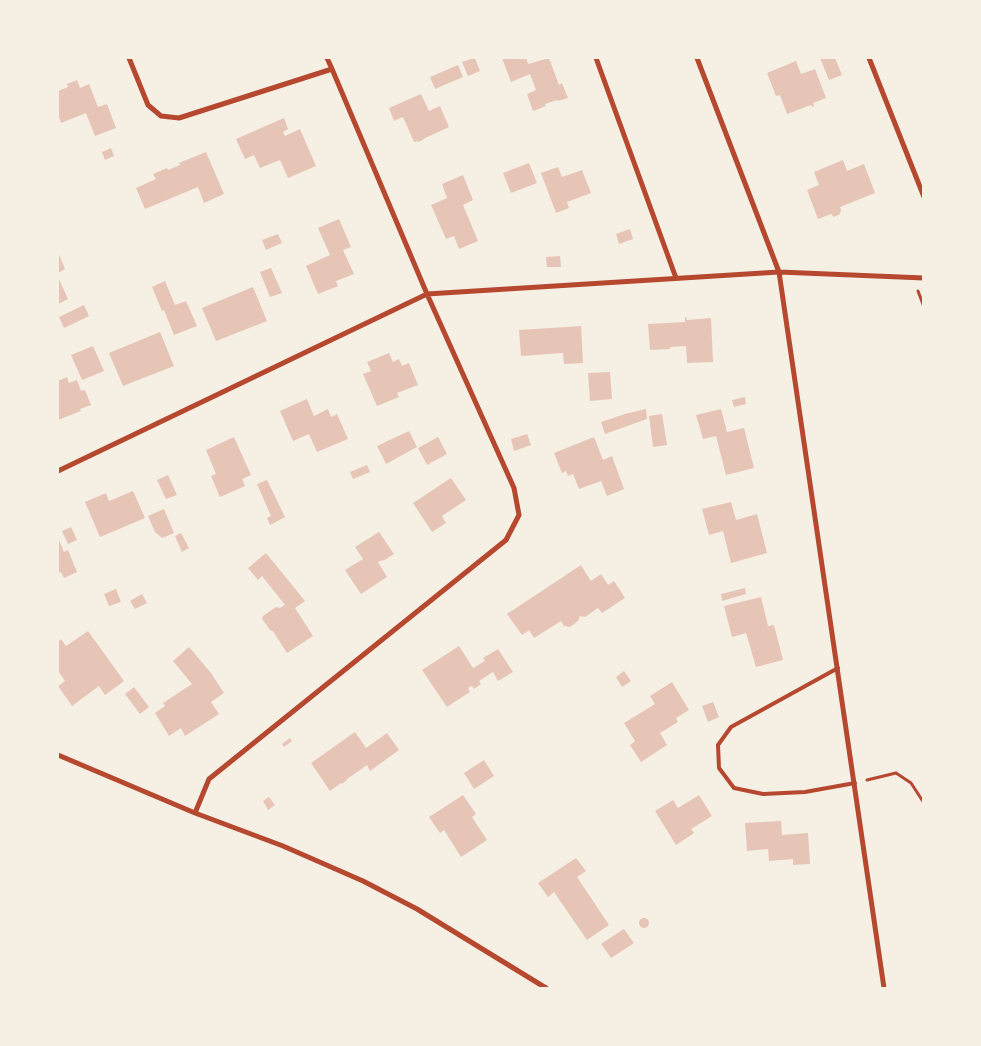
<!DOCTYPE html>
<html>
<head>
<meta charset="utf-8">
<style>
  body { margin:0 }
  #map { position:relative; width:981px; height:1046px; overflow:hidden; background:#f6efe4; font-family:"Work Sans",sans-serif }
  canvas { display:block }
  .frame { position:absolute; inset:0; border:59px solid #f6efe4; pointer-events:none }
</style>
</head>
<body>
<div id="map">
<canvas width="981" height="1046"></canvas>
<div class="frame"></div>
</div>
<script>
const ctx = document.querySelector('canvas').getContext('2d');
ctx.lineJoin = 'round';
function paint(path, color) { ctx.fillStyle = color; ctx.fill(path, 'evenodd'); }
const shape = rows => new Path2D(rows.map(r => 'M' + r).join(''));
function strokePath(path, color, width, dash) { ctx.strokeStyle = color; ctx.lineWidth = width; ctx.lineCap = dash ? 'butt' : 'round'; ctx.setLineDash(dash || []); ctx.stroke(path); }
paint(shape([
  [474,58,475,58,480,71,468,76,462,62],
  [502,58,526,58,528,64,549,58,559,85,562,83,568,98,558,101,557,100,545,104,546,106,533,111,527,94,536,90,530,74,511,82],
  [820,58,835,58,842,75,829,80],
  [796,61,801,74,815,69,826,98,813,103,814,106,812,107,811,105,787,114,780,95,776,96,767,73],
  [458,65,463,77,435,89,430,77],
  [77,80,80,88,89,84,98,107,107,104,116,128,95,136,86,113,61,123,58,114,58,91,68,87,67,84],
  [421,94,429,111,440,106,449,127,423,139,423,140,418,142,418,141,414,142,403,117,394,121,389,108],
  [284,118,288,129,283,132,285,136,300,129,316,166,288,178,280,160,260,168,254,155,245,159,236,139],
  [111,148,114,156,105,160,102,152],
  [206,152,224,194,204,203,198,187,145,209,136,188,156,179,153,174,167,168,168,170,180,165,179,163],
  [843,160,847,171,864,164,875,193,840,207,841,210,840,214,834,217,831,214,818,219,807,190,819,185,814,172],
  [529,163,537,183,511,193,503,173],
  [558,167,562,177,582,170,591,193,567,202,569,208,556,213,541,173],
  [463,175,473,200,463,205,478,241,459,249,454,236,446,239,431,205,447,198,442,184],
  [339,219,351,247,343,250,354,274,336,281,338,286,318,294,306,266,330,255,318,228],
  [630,229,633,239,619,244,616,234],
  [278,234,282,243,266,250,262,240],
  [58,252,65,269,58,273],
  [560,256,561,267,547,267,546,257],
  [271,268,282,293,270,297,260,272],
  [58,277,68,299,58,304],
  [165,281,175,305,186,301,197,326,174,335,164,310,162,311,152,287],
  [253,287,267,321,216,341,202,308],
  [84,305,89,316,64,328,59,317],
  [685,317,686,317,687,320,711,318,713,362,687,363,686,346,670,347,670,349,650,350,648,324,685,322],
  [581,326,583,363,564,364,563,353,521,356,519,330],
  [160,332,174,366,123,386,109,353],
  [93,346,104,371,82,380,71,355],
  [389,353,393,362,399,359,402,366,409,363,418,385,397,393,399,397,377,406,363,374,371,371,367,362],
  [610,372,612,399,590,401,588,373],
  [67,377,69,383,77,380,81,391,85,390,91,405,80,409,81,411,58,420,58,381],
  [745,397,746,404,734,407,732,400],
  [307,399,314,416,328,409,331,417,337,414,348,439,317,452,309,434,293,441,280,411],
  [646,409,647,419,605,434,601,422,625,414],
  [721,409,727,432,744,428,754,468,726,475,716,436,703,439,696,415],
  [662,414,667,445,653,447,649,416],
  [409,431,417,447,386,464,377,446],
  [527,434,531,445,514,451,511,439],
  [234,437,251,475,242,479,245,486,220,497,211,476,216,474,206,450],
  [438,437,447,454,427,465,418,448],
  [594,437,603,460,612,456,624,489,607,496,601,481,579,489,573,474,568,476,566,471,562,473,554,453],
  [367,465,370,472,353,479,350,472],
  [168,475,177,495,166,499,157,480],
  [451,478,466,500,442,516,446,523,432,532,413,503],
  [267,480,285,517,270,525,267,518,271,516,257,484],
  [133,491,145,518,100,537,85,502,106,493,109,501],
  [731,502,736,520,757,514,767,553,731,563,723,531,709,535,702,509],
  [164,509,174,533,162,538,155,532,148,516],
  [71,527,77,540,68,544,62,531],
  [379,532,394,554,383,561,383,560,378,562,387,577,361,594,345,570,363,559,355,547],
  [181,533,189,548,182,552,175,536],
  [58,538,64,552,68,550,77,572,64,578,61,572,58,573],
  [266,553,305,601,295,608,313,636,287,653,273,631,270,630,262,619,263,616,276,607,280,608,285,605,262,576,258,580,248,568],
  [581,565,591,581,601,574,608,585,614,581,625,598,602,613,598,608,585,617,580,616,578,621,570,627,564,626,561,621,534,638,529,630,522,635,507,614],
  [745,588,746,594,722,601,721,594],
  [116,589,121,602,109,606,104,594],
  [142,594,147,603,135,609,130,601],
  [761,597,768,626,774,625,783,660,756,667,746,633,732,637,724,606],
  [88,631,124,681,105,695,99,686,72,706,58,686,65,681,59,672,58,673,58,642,61,639,66,646],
  [459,646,473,668,485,661,483,658,498,649,513,672,498,681,493,672,479,681,481,684,474,689,472,686,468,688,470,692,447,707,422,670],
  [189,647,211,673,224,693,211,702,219,714,185,736,181,728,169,736,155,713,165,706,163,703,192,684,173,661],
  [624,671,631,681,622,687,616,677],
  [672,682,689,710,676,718,678,722,660,733,667,745,641,762,630,745,635,741,624,723,655,704,650,696],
  [134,687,149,707,140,714,125,694],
  [713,702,719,717,708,722,702,706],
  [355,732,366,748,387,733,399,750,370,771,367,765,347,779,347,780,342,784,341,783,330,791,311,763],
  [290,738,292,741,284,747,282,744],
  [484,760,494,776,474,789,464,773],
  [463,795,476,814,472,817,487,840,461,857,444,830,440,833,429,817],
  [699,795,712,816,691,829,694,833,676,845,655,811,673,800,678,808],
  [269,797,275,805,268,810,263,801],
  [781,821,782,835,808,833,810,864,793,865,793,859,769,861,768,849,747,851,745,823],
  [576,858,586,871,577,877,609,925,587,940,554,892,548,897,538,883],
  '639 923a5 5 0 1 1 10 0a5 5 0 1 1-10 0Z',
  [624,929,634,943,611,958,601,944]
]), '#e6c5b7');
strokePath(shape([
  [918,291,924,307],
  [867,780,896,773,911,783,924,803]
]), '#b5482f', 3);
strokePath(shape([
  [838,668,731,727,718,745,719,768,734,788,763,794,805,792,855,783]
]), '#b5482f', 4);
strokePath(shape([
  [129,58,148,105,161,116,179,118,332,69,427,294,514,488,519,515,506,540,209,779,195,813],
  [327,58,332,69],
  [596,58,676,278],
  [697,58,779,272,884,988],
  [869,58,924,197],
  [58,471,427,294,779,272,924,278],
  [58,755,195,813,283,846,363,881,417,909,546,988]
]), '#b5482f', 5);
</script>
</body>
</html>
